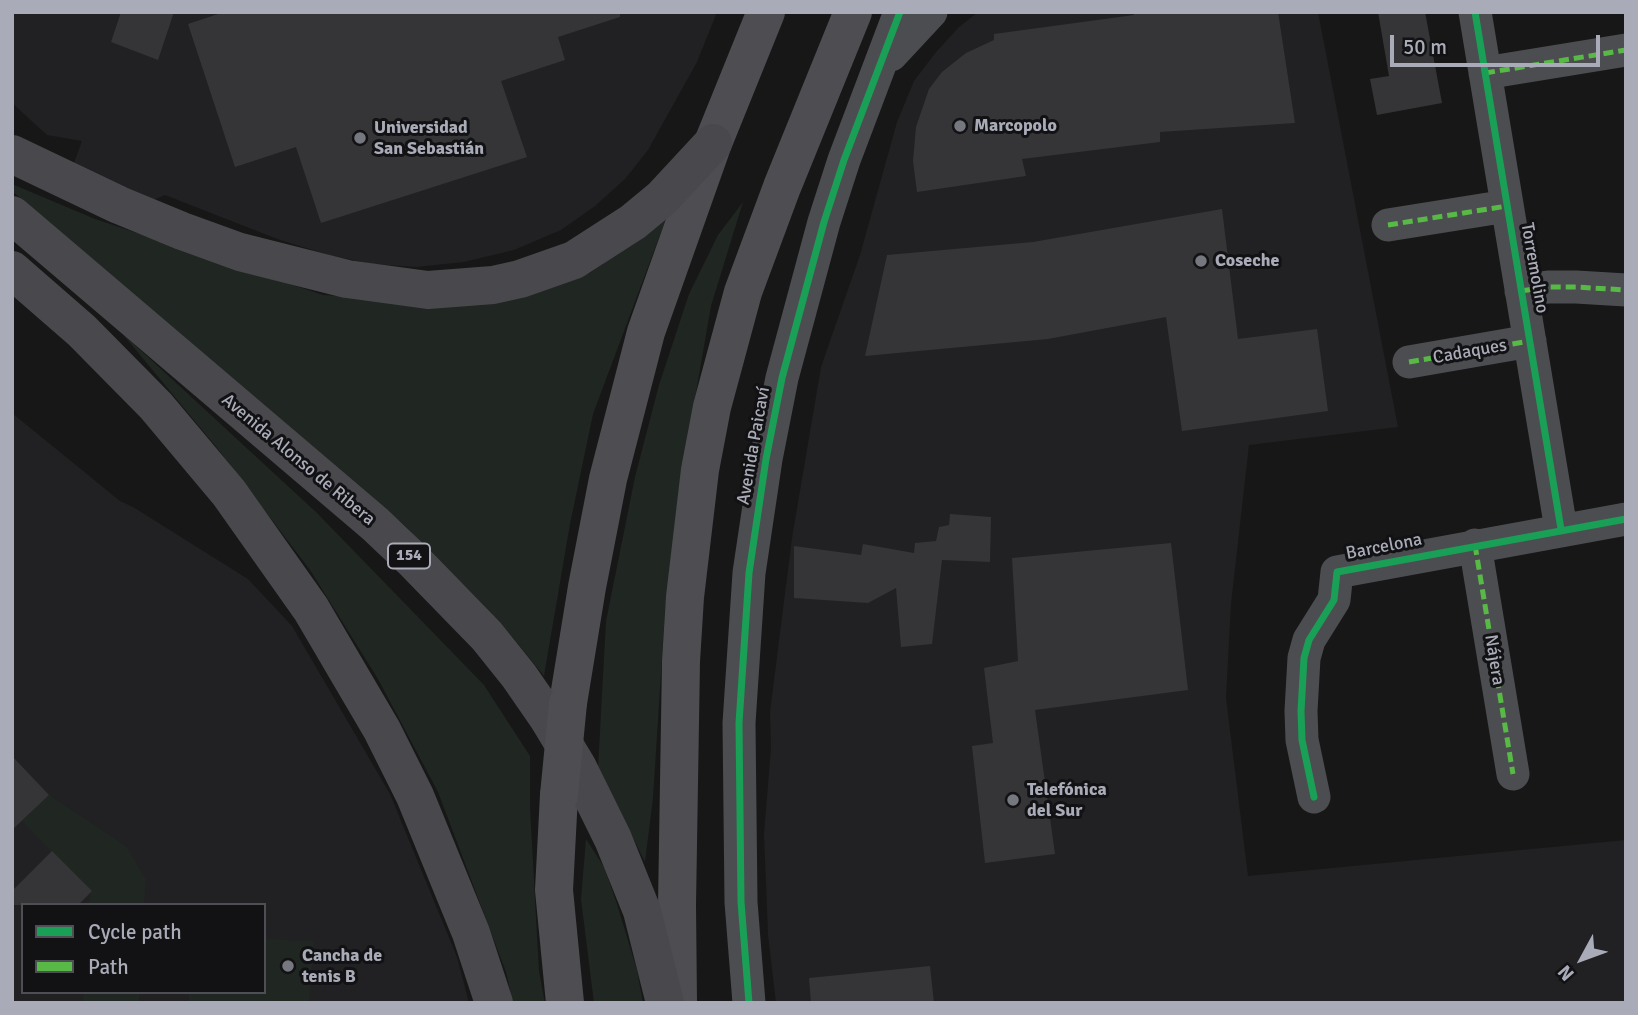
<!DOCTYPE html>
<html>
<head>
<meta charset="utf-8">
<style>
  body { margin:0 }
  #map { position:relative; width:1638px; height:1015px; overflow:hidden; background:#171717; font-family:Signika,sans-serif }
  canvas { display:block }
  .frame { position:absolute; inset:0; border:14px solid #a9acb8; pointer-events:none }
  .legend { position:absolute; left:21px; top:903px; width:245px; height:91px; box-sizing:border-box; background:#121113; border:2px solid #4e4f55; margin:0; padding:9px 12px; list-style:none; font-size:21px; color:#a9acb8 }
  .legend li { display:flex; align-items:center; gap:14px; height:35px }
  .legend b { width:35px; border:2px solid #4e4f55 }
  .north { position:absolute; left:1547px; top:924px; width:70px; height:70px; -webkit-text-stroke:5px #121113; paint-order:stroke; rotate:229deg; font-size:19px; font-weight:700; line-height:28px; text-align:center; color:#a9acb8 }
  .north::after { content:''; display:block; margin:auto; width:24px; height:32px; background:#a9acb8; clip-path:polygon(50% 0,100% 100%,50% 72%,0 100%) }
  .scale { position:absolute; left:1390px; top:35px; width:210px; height:32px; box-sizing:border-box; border:4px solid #a9acb8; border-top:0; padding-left:9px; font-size:21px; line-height:24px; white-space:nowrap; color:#a9acb8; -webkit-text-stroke:5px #121113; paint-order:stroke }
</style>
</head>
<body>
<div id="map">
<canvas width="1638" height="1015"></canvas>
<div class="frame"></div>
<ul class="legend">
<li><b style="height:9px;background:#1a9f57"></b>Cycle path</li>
<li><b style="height:9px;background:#58b947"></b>Path</li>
</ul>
<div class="north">N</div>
<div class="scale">50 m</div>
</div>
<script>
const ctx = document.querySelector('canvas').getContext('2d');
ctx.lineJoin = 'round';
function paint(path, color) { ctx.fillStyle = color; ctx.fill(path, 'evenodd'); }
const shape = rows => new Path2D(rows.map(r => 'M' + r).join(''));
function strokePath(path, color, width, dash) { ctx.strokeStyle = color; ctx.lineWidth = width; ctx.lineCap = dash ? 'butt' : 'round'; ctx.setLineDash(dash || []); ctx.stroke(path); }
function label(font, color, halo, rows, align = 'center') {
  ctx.font = font + ' Signika,sans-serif'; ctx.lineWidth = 6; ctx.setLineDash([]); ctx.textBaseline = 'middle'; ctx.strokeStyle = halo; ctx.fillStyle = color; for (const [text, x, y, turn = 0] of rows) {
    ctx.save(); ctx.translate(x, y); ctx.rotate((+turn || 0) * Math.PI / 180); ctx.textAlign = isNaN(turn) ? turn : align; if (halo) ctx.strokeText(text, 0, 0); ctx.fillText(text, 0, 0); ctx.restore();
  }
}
paint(shape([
  [12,12,717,12,697,62,648,150,625,179,595,206,561,230,514,250,464,262,416,267,372,264,329,255,280,240,165,195,146,203,71,171,82,141,47,135,12,103],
  [978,12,1318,12,1398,427,1249,445,1231,604,1226,698,1248,876,1626,840,1626,1003,776,1003,768,935,764,834,771,748,770,712,792,538,821,367,860,255,897,122,914,81,936,52,959,27],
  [12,413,120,501,133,507,248,579,292,626,390,794,457,957,469,1003,12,1003],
  [23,905,264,905,264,992,23,992]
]), '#212123');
paint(shape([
  [12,184,95,219,323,295,430,301,548,285,590,273,666,219,593,414,570,524,544,676,501,623,405,526,12,191],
  [743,202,711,306,679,490,665,611,653,798,645,862,598,768,606,621,635,477,659,385,689,294,718,235],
  [121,332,317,513,484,685,530,756,530,808,539,971,545,1003,513,1003,506,972,438,792,378,679,310,570,217,448],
  [49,795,126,846,146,880,144,905,89,905,91,891,22,821],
  [586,839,604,867,617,904,637,970,643,1003,594,1003,581,899],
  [264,939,314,941,309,1003,189,1003,189,992,264,992],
  [85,992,139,992,139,1003,81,1003]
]), '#202621');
paint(shape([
  [121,12,174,12,158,60,111,42],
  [224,12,620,12,620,17,558,37,565,60,501,81,527,157,321,223,296,147,235,167,188,24],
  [1134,12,1278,12,1295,123,1160,132,1160,142,1022,159,1026,176,917,192,913,161,916,127,929,89,942,72,966,53,994,40,994,34,1134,15],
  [1378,12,1425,12,1442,103,1377,115,1370,79,1389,76],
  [1222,209,1238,339,1317,329,1328,411,1182,431,1166,317,1048,339,865,356,887,255,1033,242],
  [950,514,991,517,990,562,942,560,932,644,901,647,896,588,868,603,794,598,794,546,861,555,863,544,914,553,915,543,936,541,939,527,949,525],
  [1171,543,1188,690,1035,710,1055,854,985,863,972,746,993,743,984,668,1018,661,1012,558],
  [12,756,49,795,12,830],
  [52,851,92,891,78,905,12,905,12,891],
  [930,966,934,1003,811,1003,809,978]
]), '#353537');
strokePath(shape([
  [1475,12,1561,529],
  [891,55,931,12],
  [1485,73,1626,50],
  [1388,225,1507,206],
  [1521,291,1548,287,1576,287,1626,290],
  [1409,362,1530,341],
  [1475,545,1513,774],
  [1314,797,1302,740,1301,711,1304,658,1309,640,1334,600,1337,572,1626,519],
  [749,1003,741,902,739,723,749,573,766,459,782,378,824,222,844,160,900,12]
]), '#4c4d50', 33);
strokePath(shape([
  [568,703,587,587,608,479,646,332,713,143,766,12],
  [559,795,554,890,565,1003],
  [678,1003,677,905,681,661,685,597,700,470,712,407,743,292,782,187,853,12]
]), '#4e4e52', 38);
strokePath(shape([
  [12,154,119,205,182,231,240,252,347,279,428,290,493,285,520,279,574,260,633,222,662,198,713,143],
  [12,215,375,524,414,561,487,636,519,676,548,718,577,766,613,839,642,911,665,1003],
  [12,270,82,331,156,406,229,493,311,609,382,730,415,796,471,933,494,1003]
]), '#49494d', 38);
strokePath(shape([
  [559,795,568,703]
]), '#4e4e52', 38);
strokePath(shape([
  [1485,73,1626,50],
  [1388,225,1507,206],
  [1521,291,1548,287,1576,287,1626,290],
  [1409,362,1530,341],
  [1475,545,1513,774]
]), '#58b947', 5, [10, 5]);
strokePath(shape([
  [1475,12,1561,529],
  [1314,797,1302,740,1301,711,1304,658,1309,640,1334,600,1337,572,1626,519],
  [749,1003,741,902,739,723,749,573,766,459,782,378,824,222,844,160,900,12]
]), '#1a9f57', 7);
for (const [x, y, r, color] of [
  [960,126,7,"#767880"],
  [360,138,7,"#767880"],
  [1201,261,7,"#767880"],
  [1013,800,7,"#767880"],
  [288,966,7,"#767880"]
]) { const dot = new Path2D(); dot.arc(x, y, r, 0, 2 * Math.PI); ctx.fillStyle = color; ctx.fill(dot); strokePath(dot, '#121113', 2.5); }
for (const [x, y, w] of [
  [409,556,42]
]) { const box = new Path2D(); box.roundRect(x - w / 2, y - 12.5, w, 25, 5); ctx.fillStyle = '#121113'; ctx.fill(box); strokePath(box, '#a9acb8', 2); }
label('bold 16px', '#a9acb8', null, [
  ["154",409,556]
]);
label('bold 18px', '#a9acb8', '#121113', [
  ["Marcopolo",974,126],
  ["Universidad",374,128],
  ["San Sebastián",374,149],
  ["Coseche",1215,261],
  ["Telefónica",1027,790],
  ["del Sur",1027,811],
  ["Cancha de",302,956],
  ["tenis B",302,977]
], 'left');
label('18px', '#a9acb8', '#121113', [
  ["Torremolino",1534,268,80],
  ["Cadaques",1470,352,-10],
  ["Avenida Paicaví",754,446,-80],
  ["Avenida Alonso de Ribera",298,460,40],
  ["Barcelona",1384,547,-11],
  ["Nájera",1494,660,81]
]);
</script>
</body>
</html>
